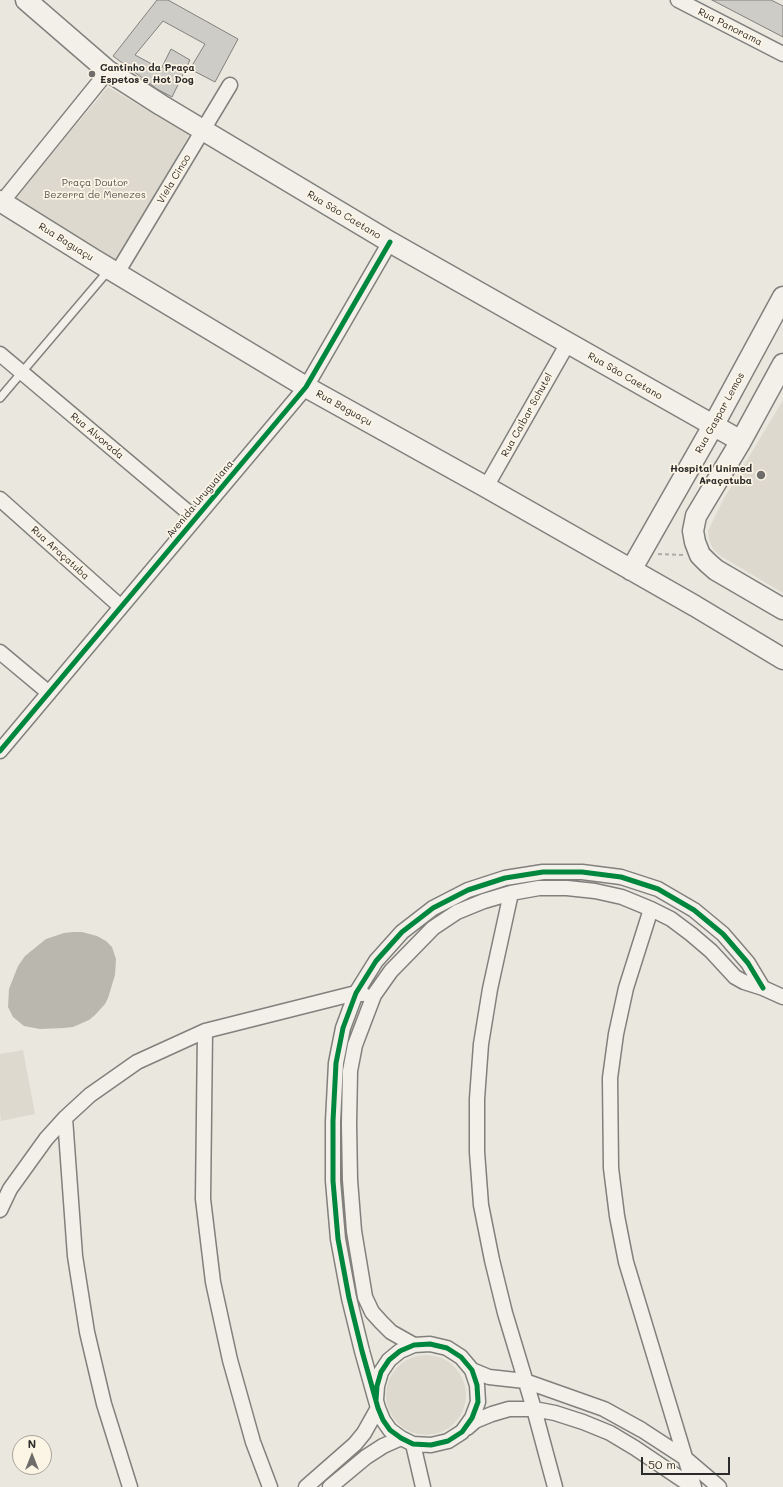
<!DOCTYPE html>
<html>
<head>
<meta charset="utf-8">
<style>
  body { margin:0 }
  #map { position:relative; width:783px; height:1487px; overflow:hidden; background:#eae7df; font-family:Mali,sans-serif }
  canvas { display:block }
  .north { position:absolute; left:12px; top:1435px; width:40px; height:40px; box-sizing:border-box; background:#fcf5e5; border:1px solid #a8a49b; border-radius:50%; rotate:0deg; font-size:11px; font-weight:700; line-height:16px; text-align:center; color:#2b2b2b }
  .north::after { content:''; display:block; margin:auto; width:14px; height:18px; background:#6e6d6a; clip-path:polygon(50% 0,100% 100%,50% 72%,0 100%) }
  .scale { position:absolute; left:641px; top:1457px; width:89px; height:18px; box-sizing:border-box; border:2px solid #2b2b2b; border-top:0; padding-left:5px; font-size:12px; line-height:14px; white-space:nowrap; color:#2b2b2b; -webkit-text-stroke:3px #fcf5e5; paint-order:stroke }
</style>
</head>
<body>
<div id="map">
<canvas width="783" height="1487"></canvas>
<div class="north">N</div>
<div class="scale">50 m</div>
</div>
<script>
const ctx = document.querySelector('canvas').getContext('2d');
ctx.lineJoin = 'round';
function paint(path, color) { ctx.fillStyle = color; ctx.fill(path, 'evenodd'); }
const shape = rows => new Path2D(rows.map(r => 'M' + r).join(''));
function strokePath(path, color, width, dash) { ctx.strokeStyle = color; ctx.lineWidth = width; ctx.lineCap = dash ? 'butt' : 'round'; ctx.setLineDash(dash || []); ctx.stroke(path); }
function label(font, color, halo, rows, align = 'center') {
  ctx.font = font + ' Mali,sans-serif'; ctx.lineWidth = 3.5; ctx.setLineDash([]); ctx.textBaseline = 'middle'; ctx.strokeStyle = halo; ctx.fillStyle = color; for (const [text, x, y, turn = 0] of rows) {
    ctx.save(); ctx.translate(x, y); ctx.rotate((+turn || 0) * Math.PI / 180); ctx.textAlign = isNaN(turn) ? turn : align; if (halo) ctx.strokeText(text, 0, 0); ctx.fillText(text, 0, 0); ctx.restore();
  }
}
paint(shape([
  [108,87,189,135,114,266,11,202],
  [783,400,783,593,719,555,713,549,709,540,708,531,723,500],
  [23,1050,35,1114,1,1121,0,1113,0,1054],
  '386 1395a40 40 0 1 1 80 0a40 40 0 1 1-80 0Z'
]), '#ddd9ce');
paint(shape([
  [73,932,82,932,97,936,106,941,112,947,116,959,115,975,108,998,105,1004,95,1015,89,1020,73,1027,64,1028,40,1029,24,1026,13,1017,8,1007,9,989,18,966,25,956,46,939,64,933]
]), '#bab7ae');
const building = shape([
  [157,0,168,0,238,39,215,82,190,69,205,44,163,21,135,55,161,69,171,49,190,60,172,97,157,89,113,56,157,0],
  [712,0,771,0,783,6,783,37,712,0]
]);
paint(building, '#ceccc6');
strokePath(building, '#81807c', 1);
const lane = shape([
  [0,398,108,271]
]);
const street = shape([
  [678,0,783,54],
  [2,202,108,71],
  [117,273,230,85],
  [0,354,195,518],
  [486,487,568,343],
  [0,499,121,607],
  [0,652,49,693],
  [0,751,306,387,390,242],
  [511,893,490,989,481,1044,477,1099,477,1152,481,1205,492,1260,505,1313,534,1409,555,1487],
  [651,909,626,988,616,1034,610,1078,611,1168,617,1216,626,1262,694,1487],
  [205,1031,203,1199,213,1282,230,1360,253,1442,270,1487],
  [65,1118,75,1256,87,1332,104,1404,130,1487],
  [0,1210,10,1189,46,1139,65,1118,90,1095,137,1062,205,1031,356,993,363,994],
  [414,1345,391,1332,381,1322,372,1312,365,1297,354,1231,350,1180,349,1124,350,1071,355,1045,374,995,391,971,433,928,457,912,484,901,511,893,539,888,567,888,595,891,622,897,651,909,671,919,691,934,711,951,735,977,744,982,763,988,783,997],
  [472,1370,489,1377,525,1381,604,1409,642,1430,685,1458,719,1487],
  [376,1400,377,1386,381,1372,389,1360,400,1351,414,1345,430,1344,447,1348,461,1357,472,1370,477,1385,478,1402,472,1418,462,1432,448,1441,431,1445,413,1444,401,1438,390,1430,383,1420,378,1408,362,1351,349,1298,338,1239,333,1181,333,1121,336,1063,343,1028,356,993,376,961,402,932,433,908,468,890,505,878,543,872,582,872,621,877,658,889,694,910,723,934,748,963,763,988],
  [467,1428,475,1421,492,1414,509,1409,534,1409,555,1413,583,1422,610,1433,635,1448,693,1487],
  [413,1444,423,1487],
  [306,1487,355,1444,364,1433,378,1408],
  [330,1487,366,1457,383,1446,401,1438]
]);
const secondary = shape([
  [26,0,108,71,161,105,390,242,741,441],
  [0,201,93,259,306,387,486,487,695,606,783,659],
  [783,364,741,441,696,516,693,531,695,542,700,555,708,563,716,570,783,609],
  [631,570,713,426,783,297]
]);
strokePath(lane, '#81807c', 10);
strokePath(street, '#81807c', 17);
strokePath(secondary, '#81807c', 23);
strokePath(shape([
  [658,554,684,555]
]), '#aeaca9', 2, [4, 3]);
strokePath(lane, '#f3f0ea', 7);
strokePath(street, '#f3f0ea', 14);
strokePath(secondary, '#f3f0ea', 20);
strokePath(shape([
  [0,751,306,387,390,242],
  [376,1400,377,1386,381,1372,389,1360,400,1351,414,1345,430,1344,447,1348,461,1357,472,1370,477,1385,478,1402,472,1418,462,1432,448,1441,431,1445,413,1444,401,1438,390,1430,383,1420,378,1408,362,1351,349,1298,338,1239,333,1181,333,1121,336,1063,343,1028,356,993,376,961,402,932,433,908,468,890,505,878,543,872,582,872,621,877,658,889,694,910,723,934,748,963,763,988]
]), '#00873e', 5);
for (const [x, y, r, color] of [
  [92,74,4,"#6e6d6a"],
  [761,475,5,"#6e6d6a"]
]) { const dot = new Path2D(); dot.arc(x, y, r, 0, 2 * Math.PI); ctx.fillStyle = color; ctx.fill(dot); strokePath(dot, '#fcf5e5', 1.5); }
label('10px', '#2b2b2b', '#fcf5e5', [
  ["Rua Panorama",730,27,27],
  ["Viela Cinco",174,179,-59],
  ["Rua São Caetano",344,215,31],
  ["Rua Baguaçu",66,242,32],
  ["Rua São Caetano",625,376,30],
  ["Rua Baguaçu",344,408,29],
  ["Rua Gaspar Lemos",720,413,-61],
  ["Rua Caibar Schutel",527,415,-61],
  ["Rua Alvorada",97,436,40],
  ["Avenida Uruguaiana",200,499,-50],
  ["Rua Araçatuba",60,553,42]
]);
label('bold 10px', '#2b2b2b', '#fcf5e5', [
  ["Cantinho da Praça",100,68],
  ["Espetos e Hot Dog",100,80],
  ["Hospital Unimed",752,469,"right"],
  ["Araçatuba",752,481,"right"]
], 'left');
label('10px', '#555450', '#fcf5e5', [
  ["Praça Doutor",95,183],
  ["Bezerra de Menezes",95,195]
]);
</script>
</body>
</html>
